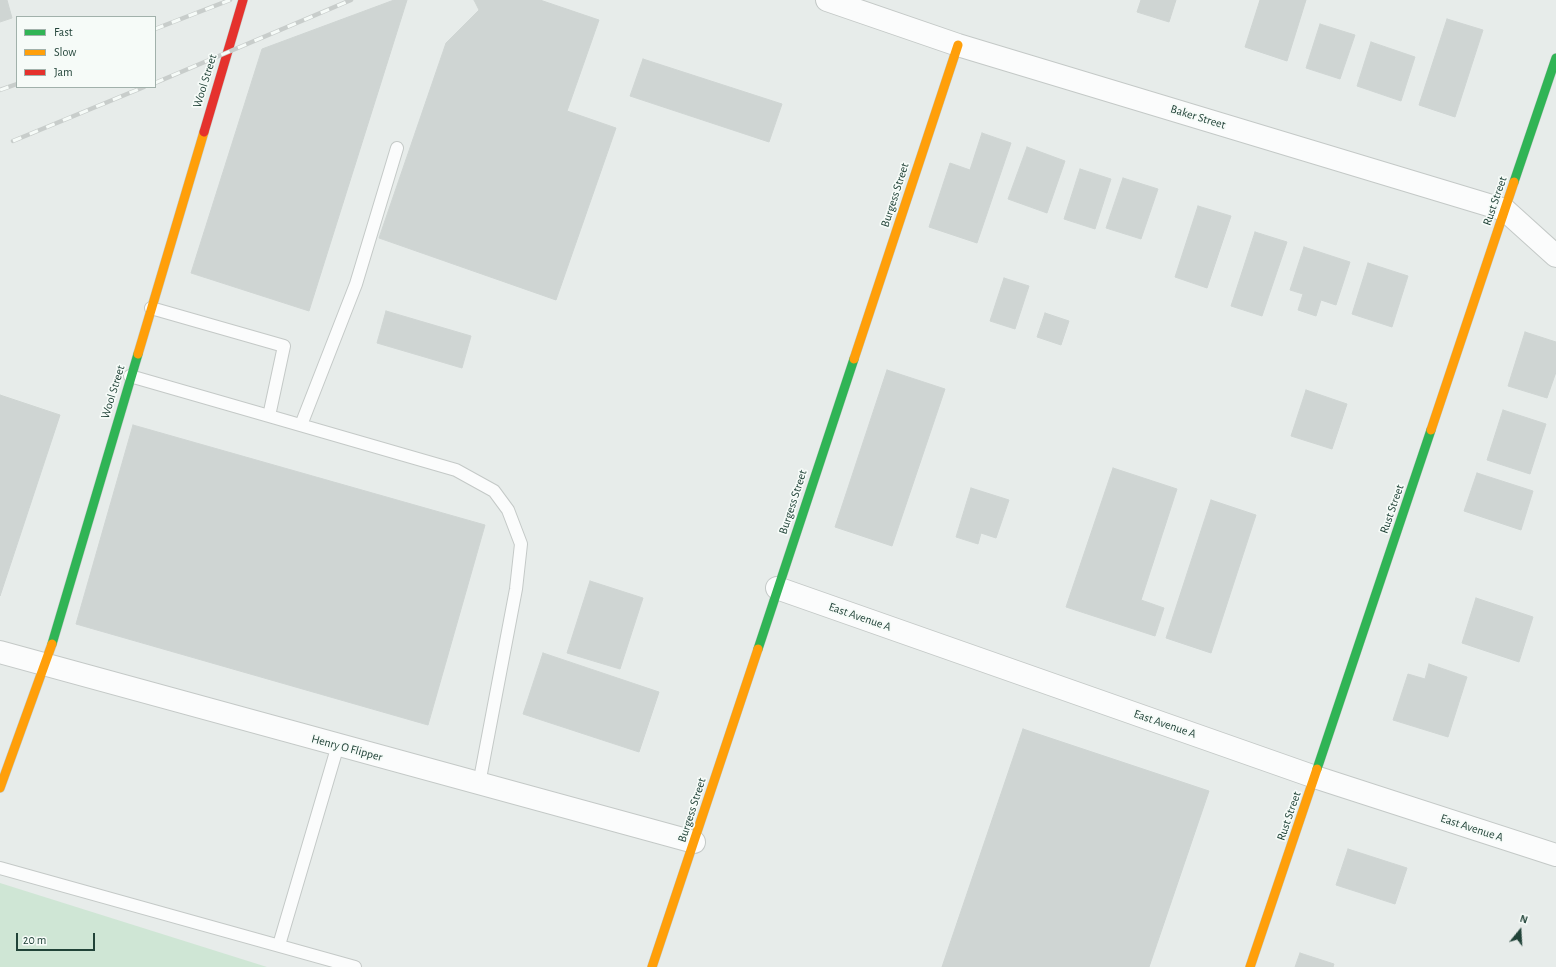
<!DOCTYPE html>
<html>
<head>
<meta charset="utf-8">
<style>
  body { margin:0 }
  #map { position:relative; width:1556px; height:967px; overflow:hidden; background:#e7ecea; font-family:"Alegreya Sans",sans-serif }
  canvas { display:block }
  .legend { position:absolute; left:16px; top:16px; width:140px; height:72px; box-sizing:border-box; background:#f6fbf8; border:1px solid #a1b1ab; margin:0; padding:5px 7px; list-style:none; font-size:12px; color:#214338 }
  .legend li { display:flex; align-items:center; gap:8px; height:20px }
  .legend b { width:20px; border:1px solid #a1b1ab }
  .north { position:absolute; left:1500px; top:911px; width:40px; height:40px; -webkit-text-stroke:3px #f6fbf8; paint-order:stroke; rotate:18deg; font-size:11px; font-weight:700; line-height:16px; text-align:center; color:#214338 }
  .north::after { content:''; display:block; margin:auto; width:14px; height:18px; background:#214338; clip-path:polygon(50% 0,100% 100%,50% 72%,0 100%) }
  .scale { position:absolute; left:16px; top:933px; width:79px; height:18px; box-sizing:border-box; border:2px solid #214338; border-top:0; padding-left:5px; font-size:12px; line-height:14px; white-space:nowrap; color:#214338; -webkit-text-stroke:3px #f6fbf8; paint-order:stroke }
</style>
</head>
<body>
<div id="map">
<canvas width="1556" height="967"></canvas>
<ul class="legend">
<li><b style="height:5px;background:#30b455"></b>Fast</li>
<li><b style="height:5px;background:#ff9f0a"></b>Slow</li>
<li><b style="height:5px;background:#e5322d"></b>Jam</li>
</ul>
<div class="north">N</div>
<div class="scale">20 m</div>
</div>
<script>
const ctx = document.querySelector('canvas').getContext('2d');
ctx.lineJoin = 'round';
function paint(path, color) { ctx.fillStyle = color; ctx.fill(path, 'evenodd'); }
const shape = rows => new Path2D(rows.map(r => 'M' + r).join(''));
function strokePath(path, color, width, dash) { ctx.strokeStyle = color; ctx.lineWidth = width; ctx.lineCap = dash ? 'butt' : 'round'; ctx.setLineDash(dash || []); ctx.stroke(path); }
function label(font, color, halo, rows, align = 'center') {
  ctx.font = font + ' "Alegreya Sans",sans-serif'; ctx.lineWidth = 3.5; ctx.setLineDash([]); ctx.textBaseline = 'middle'; ctx.strokeStyle = halo; ctx.fillStyle = color; for (const [text, x, y, turn = 0] of rows) {
    ctx.save(); ctx.translate(x, y); ctx.rotate((+turn || 0) * Math.PI / 180); ctx.textAlign = isNaN(turn) ? turn : align; if (halo) ctx.strokeText(text, 0, 0); ctx.fillText(text, 0, 0); ctx.restore();
  }
}
paint(shape([
  [0,883,267,967,0,967]
]), '#cfe6d5');
const building = shape([
  [0,0,7,0,12,18,0,22,0,0],
  [394,0,407,0,309,311,191,273,262,49,394,0],
  [474,0,540,0,599,20,567,111,616,128,556,300,379,238,446,43,479,10,474,0],
  [1141,0,1176,0,1169,22,1137,12,1141,0],
  [1260,0,1306,0,1287,61,1245,47,1260,0],
  [1447,19,1483,30,1455,117,1419,105,1447,19],
  [1320,24,1355,35,1340,79,1306,68,1320,24],
  [1371,42,1415,57,1401,101,1357,86,1371,42],
  [643,59,782,104,769,142,630,96,643,59],
  [982,133,1011,143,977,243,929,227,950,163,970,170,982,133],
  [1027,147,1065,161,1047,213,1008,199,1027,147],
  [1080,169,1111,179,1095,229,1064,219,1080,169],
  [1123,178,1158,189,1141,239,1106,228,1123,178],
  [1198,206,1231,216,1207,288,1175,277,1198,206],
  [1255,232,1287,242,1262,316,1231,306,1255,232],
  [1304,247,1350,262,1336,305,1321,300,1316,316,1298,310,1303,294,1290,290,1304,247],
  [1368,263,1408,276,1392,327,1352,314,1368,263],
  [1004,278,1029,286,1015,329,990,321,1004,278],
  [386,311,471,336,462,368,377,343,386,311],
  [1045,313,1069,321,1061,345,1037,337,1045,313],
  [1525,332,1556,342,1556,372,1547,398,1508,386,1525,332],
  [887,370,945,389,892,546,835,527,887,370],
  [1306,390,1347,404,1332,449,1291,436,1306,390],
  [0,395,60,415,0,596,0,395],
  [1503,410,1546,424,1530,474,1487,460,1503,410],
  [133,425,485,525,428,725,76,624,133,425],
  [1113,468,1177,489,1141,600,1164,608,1155,636,1066,607,1113,468],
  [1477,473,1533,491,1521,530,1464,511,1477,473],
  [971,488,1009,500,996,538,981,533,978,544,956,537,971,488],
  [1211,500,1256,515,1211,653,1166,638,1211,500],
  [590,581,643,598,620,669,567,653,590,581],
  [1476,598,1533,617,1519,662,1462,643,1476,598],
  [543,653,659,692,639,752,523,714,543,653],
  [1429,664,1467,677,1448,737,1393,720,1408,674,1425,679,1429,664],
  [1023,729,1209,791,1149,967,942,967,1023,729],
  [1348,849,1407,868,1395,904,1336,885,1348,849],
  [1300,953,1334,964,1333,967,1295,967,1300,953]
]);
paint(building, '#cfd5d3');
strokePath(building, '#cfd5d3', 1);
const lane = shape([
  [130,376,269,416,284,346,151,308],
  [269,416,456,470,494,491,508,510,521,544,516,589,479,784],
  [301,425,356,284,397,148],
  [0,868,355,967],
  [279,945,338,745]
]);
const street = shape([
  [827,0,958,45,1505,210,1556,256],
  [777,588,1315,777,1556,855],
  [0,652,694,842]
]);
const fast = shape([
  [1514,182,1556,58],
  [52,644,138,354],
  [758,649,854,359],
  [1317,769,1431,430]
]);
const slow = shape([
  [138,354,204,132],
  [854,359,958,45],
  [1431,430,1514,182],
  [0,788,52,644],
  [652,967,758,649],
  [1250,967,1317,769]
]);
const jam = shape([
  [204,132,243,0]
]);
strokePath(lane, '#c4c9c7', 14);
strokePath(street, '#c4c9c7', 24);
strokePath(fast, '#c2cac7', 10);
strokePath(slow, '#c2cac7', 10);
strokePath(jam, '#c2cac7', 10);
strokePath(lane, '#fbfcfc', 12);
strokePath(street, '#fbfcfc', 22);
strokePath(fast, '#30b455', 9);
strokePath(slow, '#ff9f0a', 9);
strokePath(jam, '#e5322d', 9);
const rail = shape([
  [155,29,230,0],
  [155,83,351,0],
  [0,90,17,84],
  [13,141,144,87]
]);
strokePath(rail, '#c8cdcb', 4.5);
strokePath(rail, '#f6fbf8', 3, [9]);
label('12px', '#214338', '#f6fbf8', [
  ["Wool Street",205,81,-73],
  ["Baker Street",1198,117,17],
  ["Burgess Street",895,195,-72],
  ["Rust Street",1495,201,-71],
  ["Wool Street",113,392,-73],
  ["Burgess Street",793,502,-72],
  ["Rust Street",1392,509,-71],
  ["East Avenue A",860,617,19],
  ["East Avenue A",1165,724,19],
  ["Henry O Flipper",347,748,15],
  ["Burgess Street",692,810,-72],
  ["Rust Street",1289,816,-71],
  ["East Avenue A",1472,828,18]
]);
</script>
</body>
</html>
